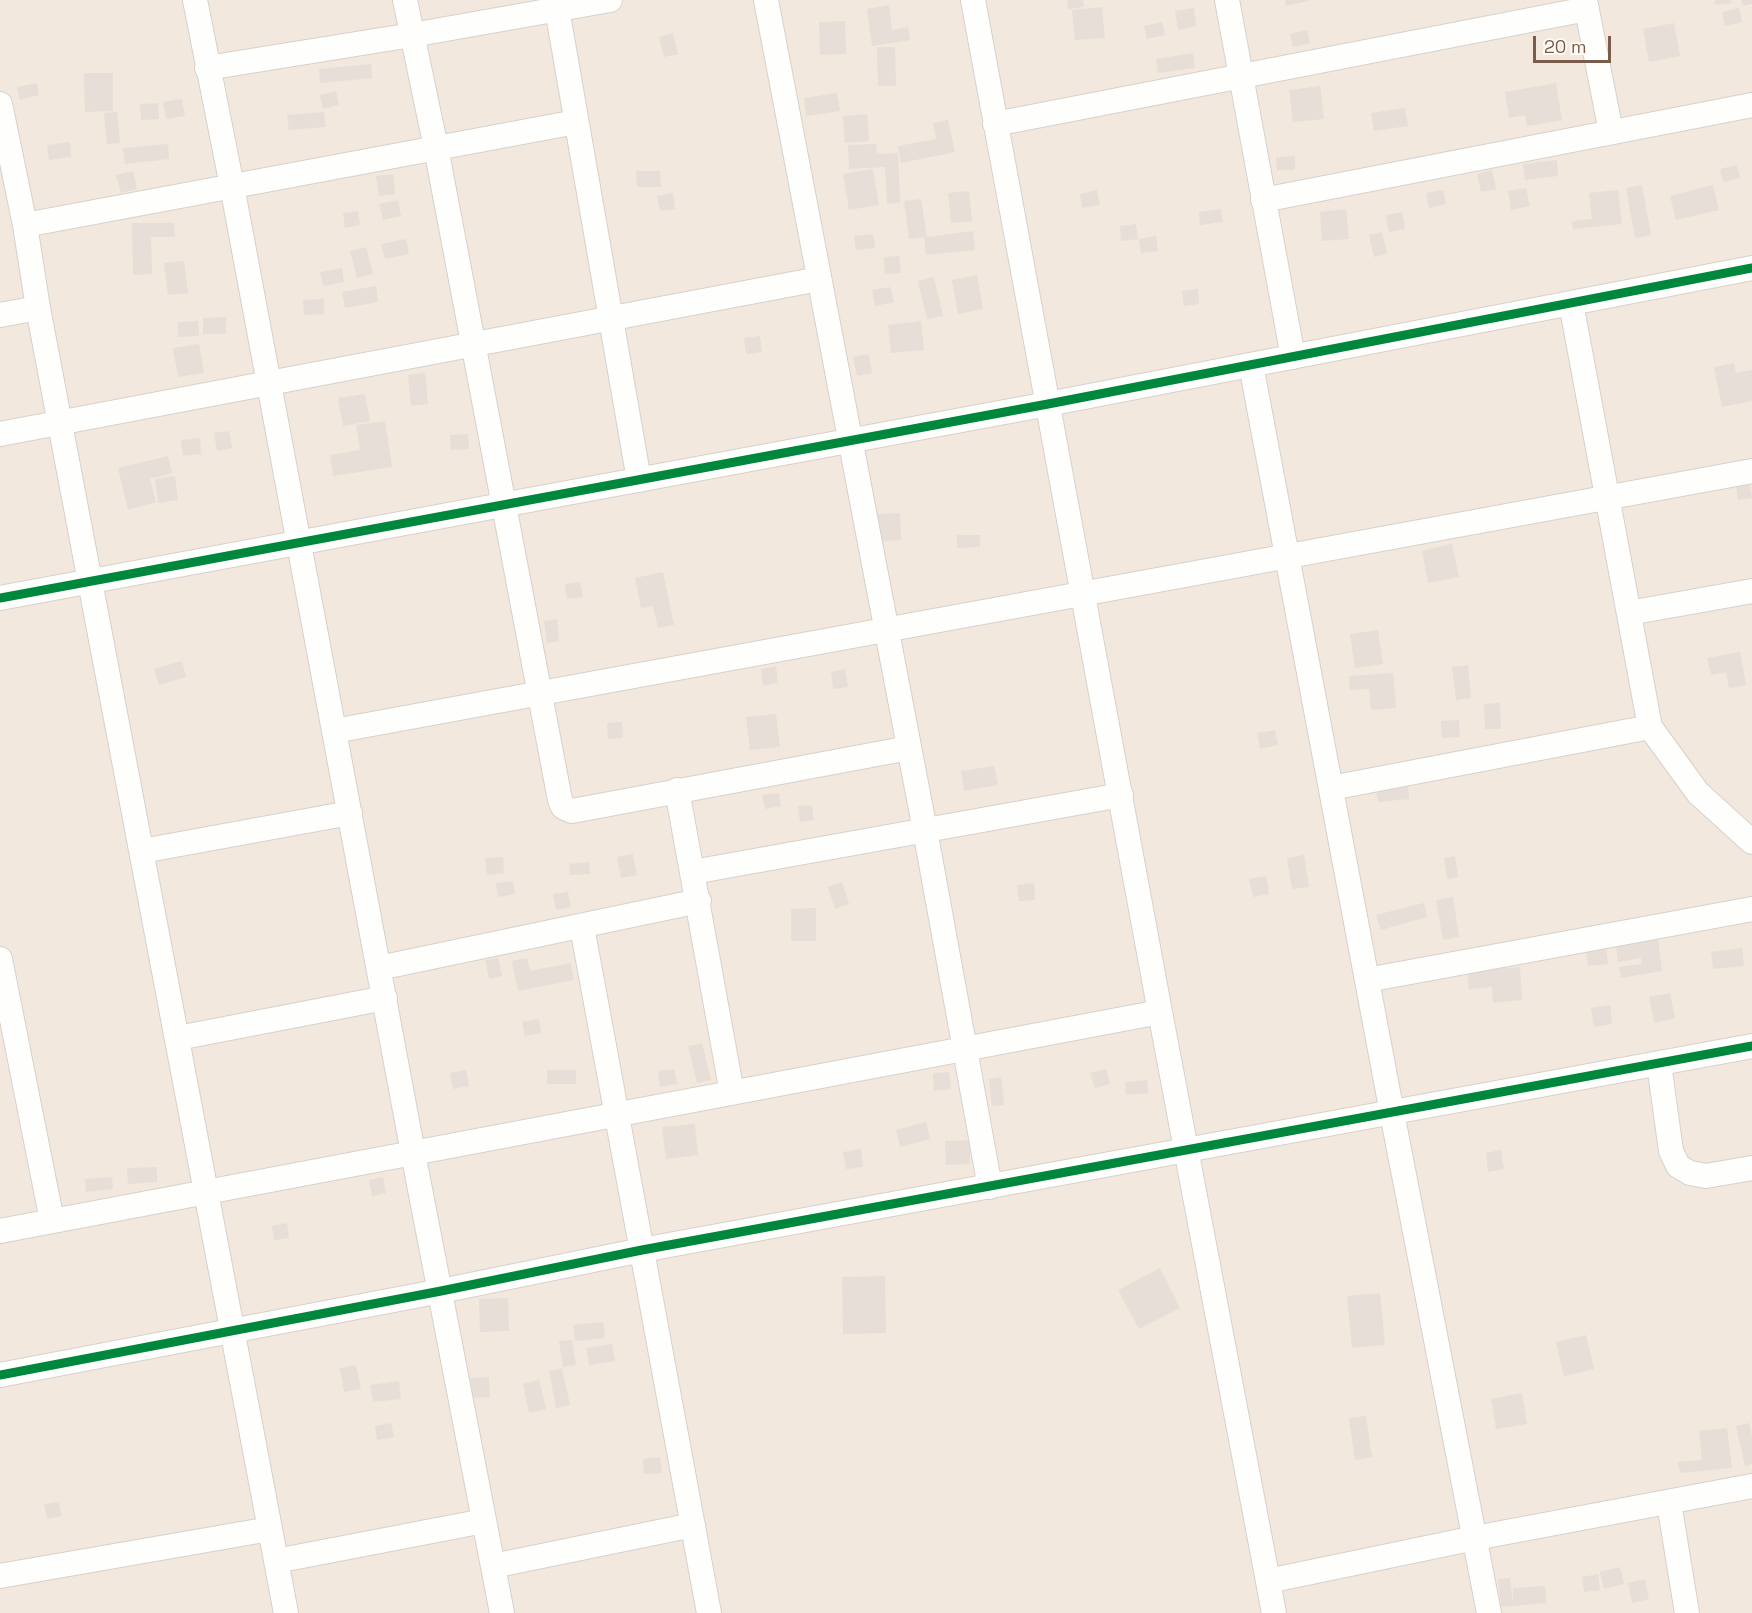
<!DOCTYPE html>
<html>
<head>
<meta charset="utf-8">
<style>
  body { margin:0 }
  #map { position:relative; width:1752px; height:1613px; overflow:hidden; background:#f9f5f0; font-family:"Space Grotesk",sans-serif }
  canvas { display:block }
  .scale { position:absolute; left:1533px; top:36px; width:78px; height:27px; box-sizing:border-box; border:3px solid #7a5c4d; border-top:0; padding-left:8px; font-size:18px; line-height:21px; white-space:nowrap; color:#7a5c4d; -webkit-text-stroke:4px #fffaf3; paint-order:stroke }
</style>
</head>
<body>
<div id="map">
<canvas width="1752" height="1613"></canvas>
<div class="scale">20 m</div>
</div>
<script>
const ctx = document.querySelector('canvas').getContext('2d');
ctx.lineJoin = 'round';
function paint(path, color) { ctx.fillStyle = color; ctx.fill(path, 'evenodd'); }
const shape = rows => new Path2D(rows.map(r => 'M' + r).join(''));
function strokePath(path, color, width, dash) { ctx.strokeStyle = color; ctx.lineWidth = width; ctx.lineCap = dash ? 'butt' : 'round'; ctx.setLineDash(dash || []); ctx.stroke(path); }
paint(shape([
  [0,0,1752,0,1752,1613,0,1613]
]), '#f2e8de');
paint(shape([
  [1067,0,1083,0,1084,7,1068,9],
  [1285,0,1308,0,1308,1,1286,6],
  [1715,0,1731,0,1732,3,1715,5],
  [1741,0,1752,0,1752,4,1743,6],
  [889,5,892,30,908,27,910,40,872,46,867,9],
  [1102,7,1105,38,1075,40,1072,10],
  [1194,8,1196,26,1178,30,1175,11],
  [1739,8,1742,22,1725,26,1722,12],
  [845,21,846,54,820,55,819,22],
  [1162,22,1165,35,1147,39,1144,26],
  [1674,23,1680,56,1649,62,1643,29],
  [1307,30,1310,43,1293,47,1290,34],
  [673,33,678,54,664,57,659,37],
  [877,47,895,47,896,86,878,86],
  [1193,53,1195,68,1158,73,1156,59],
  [371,64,372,78,320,83,319,69],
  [84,73,113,73,113,111,85,112],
  [37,83,39,95,20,100,17,87],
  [1556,83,1562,120,1527,126,1525,115,1509,118,1505,92],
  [1320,86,1324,119,1293,122,1289,90],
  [336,91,339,105,323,109,320,95],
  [837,93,840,111,806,116,804,98],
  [182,99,185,116,166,119,163,102],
  [158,103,159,119,141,120,140,104],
  [1405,108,1408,126,1374,131,1371,113],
  [117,112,120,143,107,144,104,113],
  [324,112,326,127,289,130,287,115],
  [867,114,869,141,845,143,843,116],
  [948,120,955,152,901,163,898,146,936,139,933,123],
  [70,142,71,157,49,160,47,145],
  [168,144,169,159,125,164,123,148],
  [876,144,877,154,898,153,900,203,887,204,885,167,849,169,848,145],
  [1295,156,1295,170,1277,170,1276,157],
  [1557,160,1558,176,1525,180,1523,164],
  [1737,165,1740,178,1723,182,1720,169],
  [873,169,879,205,849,210,843,174],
  [1492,170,1496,189,1481,192,1477,174],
  [133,171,137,189,121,193,116,175],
  [636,171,660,171,661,187,637,187],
  [393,174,395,194,379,196,376,176],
  [1642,185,1651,235,1635,238,1626,188],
  [1713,185,1719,210,1676,220,1670,196],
  [1526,188,1530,206,1511,210,1508,191],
  [1097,190,1100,205,1082,208,1080,194],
  [1443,190,1446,204,1429,208,1426,193],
  [1618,190,1622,224,1573,229,1572,221,1592,219,1589,193],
  [969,191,972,221,951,223,948,193],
  [673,193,675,209,660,211,657,196],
  [921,199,927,237,973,231,975,250,926,255,924,237,909,239,904,201],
  [398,200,401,216,383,220,379,204],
  [1221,209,1223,222,1200,225,1199,212],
  [1346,209,1349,239,1322,241,1320,212],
  [358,211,360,225,345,228,343,213],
  [1402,212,1405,229,1389,232,1386,215],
  [132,223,174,223,175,237,151,237,152,274,133,275],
  [1136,224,1138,239,1121,241,1120,226],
  [1382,232,1387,254,1374,257,1369,235],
  [873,234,875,248,856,250,854,236],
  [1156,236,1158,251,1141,253,1139,239],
  [406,239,409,254,385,259,381,244],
  [366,247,373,274,357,278,350,251],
  [899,256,901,273,885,274,884,257],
  [184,261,188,293,168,295,164,263],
  [342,268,344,282,323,286,320,272],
  [977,275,983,309,958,314,952,280],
  [934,277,943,316,927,319,918,281],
  [376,286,378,302,345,308,342,292],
  [890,287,894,302,875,306,872,290],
  [1198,289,1199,304,1184,306,1182,291],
  [324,299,324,314,304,315,303,300],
  [226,317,226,334,203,334,203,318],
  [198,321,199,336,178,337,178,322],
  [921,321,924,350,891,353,888,325],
  [760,336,762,352,746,354,744,338],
  [199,344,204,373,178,377,173,348],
  [869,354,872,373,857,376,853,357],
  [1734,363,1736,373,1752,370,1752,401,1722,407,1714,367],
  [425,373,428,404,411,406,408,375],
  [365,394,370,421,343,426,338,398],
  [385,421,392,467,333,476,330,455,360,450,356,425],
  [229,431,232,448,217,451,214,433],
  [468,434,469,449,451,450,450,435],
  [200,438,201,454,183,456,181,440],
  [168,456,172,473,150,479,156,502,128,510,118,468],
  [175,476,178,500,158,503,155,479],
  [1749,481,1752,498,1738,500,1736,483],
  [900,513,901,540,876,541,875,514],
  [957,535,980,535,980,547,957,548],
  [1452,544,1459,577,1428,583,1422,551],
  [663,572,674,625,658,628,653,606,641,608,635,578],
  [580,582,583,597,567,599,565,584],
  [557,619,559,641,547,643,544,621],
  [1378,630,1383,664,1355,668,1350,634],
  [1740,652,1746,685,1729,688,1726,672,1711,675,1707,658],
  [182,661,186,677,159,685,154,669],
  [1468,665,1471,698,1456,700,1452,667],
  [776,666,778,683,763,686,761,669],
  [845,669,848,687,833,689,831,672],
  [1393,673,1396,708,1371,710,1369,689,1350,690,1349,676],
  [1500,703,1501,729,1485,729,1484,704],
  [776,714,780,747,750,750,746,717],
  [1459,720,1460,737,1442,738,1441,721],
  [622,722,623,738,608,739,607,723],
  [1275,730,1278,745,1260,749,1257,733],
  [994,766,998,785,964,791,961,771],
  [1408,785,1409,799,1378,802,1376,787],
  [779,793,781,806,765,809,762,795],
  [812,805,814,820,800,822,798,806],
  [633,854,637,875,621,878,617,857],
  [1304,855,1309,887,1292,889,1287,858],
  [1455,856,1458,877,1447,879,1444,858],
  [503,857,504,873,487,875,485,858],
  [589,862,590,874,570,875,569,864],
  [1266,876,1269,894,1253,897,1249,879],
  [513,881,515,894,498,897,496,883],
  [842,882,849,904,835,909,828,887],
  [1034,883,1035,900,1019,901,1017,885],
  [568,892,571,907,556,910,553,894],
  [1453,897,1459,937,1443,940,1436,900],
  [1424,903,1427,917,1381,930,1376,915],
  [816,908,816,941,791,941,791,909],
  [1658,939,1662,971,1621,978,1619,967,1642,964,1641,958,1618,962,1616,946],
  [1606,948,1608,964,1588,966,1586,951],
  [1742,948,1744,966,1713,969,1711,952],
  [498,958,502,976,489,979,485,960],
  [527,958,530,971,571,963,574,980,518,991,512,961],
  [1520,967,1522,1000,1493,1003,1492,987,1469,989,1467,971],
  [1670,993,1675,1018,1654,1023,1649,997],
  [1610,1005,1612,1024,1594,1027,1591,1008],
  [539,1019,541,1033,525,1036,522,1022],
  [702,1043,711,1080,697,1083,688,1046],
  [674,1069,677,1084,660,1087,658,1071],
  [1106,1069,1110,1084,1095,1088,1090,1073],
  [466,1070,469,1086,453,1089,450,1073],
  [547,1070,576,1070,576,1084,547,1084],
  [949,1072,951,1089,934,1091,933,1073],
  [1001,1077,1004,1105,992,1106,989,1079],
  [1147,1080,1148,1093,1126,1095,1125,1082],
  [926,1122,930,1139,900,1147,896,1130],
  [695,1124,698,1155,666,1159,662,1127],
  [970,1140,970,1164,946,1165,945,1141],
  [861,1149,863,1167,846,1169,843,1152],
  [1501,1150,1504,1169,1488,1172,1486,1153],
  [157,1167,157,1182,128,1184,127,1168],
  [112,1177,113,1189,86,1192,85,1179],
  [383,1177,386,1193,372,1196,369,1180],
  [287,1223,289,1238,274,1240,272,1226],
  [1160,1268,1180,1308,1139,1329,1118,1290],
  [885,1276,886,1333,843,1334,842,1277],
  [1380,1293,1385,1345,1352,1348,1347,1296],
  [508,1298,509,1331,480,1332,479,1299],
  [603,1322,605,1338,575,1341,573,1325],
  [1586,1335,1594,1369,1564,1376,1556,1342],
  [572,1340,576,1365,563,1367,559,1341],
  [612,1344,615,1361,589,1365,586,1348],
  [356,1365,361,1389,344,1392,340,1368],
  [562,1368,570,1405,556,1408,549,1371],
  [489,1377,490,1397,472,1398,471,1378],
  [539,1380,546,1409,529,1413,523,1384],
  [399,1381,401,1399,373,1402,370,1385],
  [1522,1393,1527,1424,1496,1429,1491,1399],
  [1366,1416,1372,1457,1355,1460,1349,1418],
  [391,1423,394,1437,377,1440,375,1426],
  [1749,1423,1752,1437,1752,1464,1745,1466,1736,1426],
  [1727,1428,1732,1468,1680,1473,1678,1462,1702,1460,1699,1431],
  [660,1457,662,1473,644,1474,643,1459],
  [59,1502,61,1516,47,1519,44,1504],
  [1620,1567,1624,1584,1604,1589,1600,1572],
  [1598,1574,1600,1590,1584,1592,1582,1577],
  [1510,1578,1513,1602,1513,1588,1545,1586,1546,1603,1501,1607,1498,1579],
  [1645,1579,1649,1599,1632,1603,1628,1583]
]), '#e6ded7');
const minor = shape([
  [195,0,232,186,413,1153,502,1613],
  [405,0,436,148,560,800,563,807,572,811,909,748],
  [766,0,925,830,990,1187],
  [973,0,1160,1012,1274,1613],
  [1227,0,1293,357],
  [1585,0,1611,132],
  [557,9,639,480],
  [207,68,412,35,610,0],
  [0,104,25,225,38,308,286,1613],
  [995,124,1587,9],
  [1263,200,1752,105],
  [25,225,576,122],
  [1571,303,1650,727,1698,793,1752,842],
  [0,315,38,308],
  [1251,365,1392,1113,1489,1613],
  [0,434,819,279],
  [0,598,1048,404,1752,268],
  [1629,613,1752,591],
  [334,731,1752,471],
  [1331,788,1650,727],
  [677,790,732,1093],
  [142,851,350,813],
  [693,872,1121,795],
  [582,927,709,1613],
  [0,959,52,1221],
  [379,968,699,901],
  [1367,980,1752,909],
  [178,1038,385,998],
  [1659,1064,1671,1151,1678,1166,1690,1173,1706,1176,1752,1168],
  [0,1231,1160,1012],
  [0,1375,441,1291,642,1250,1752,1046],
  [1669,1503,1687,1613],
  [276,1561,484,1521],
  [493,1566,693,1525],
  [0,1576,270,1529],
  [1268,1581,1475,1538,1752,1486]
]);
strokePath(minor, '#d7d1cb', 26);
strokePath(minor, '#fefefd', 24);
strokePath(shape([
  [0,598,1048,404,1752,268],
  [0,1375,441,1291,642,1250,1752,1046]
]), '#00873e', 9);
</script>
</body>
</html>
